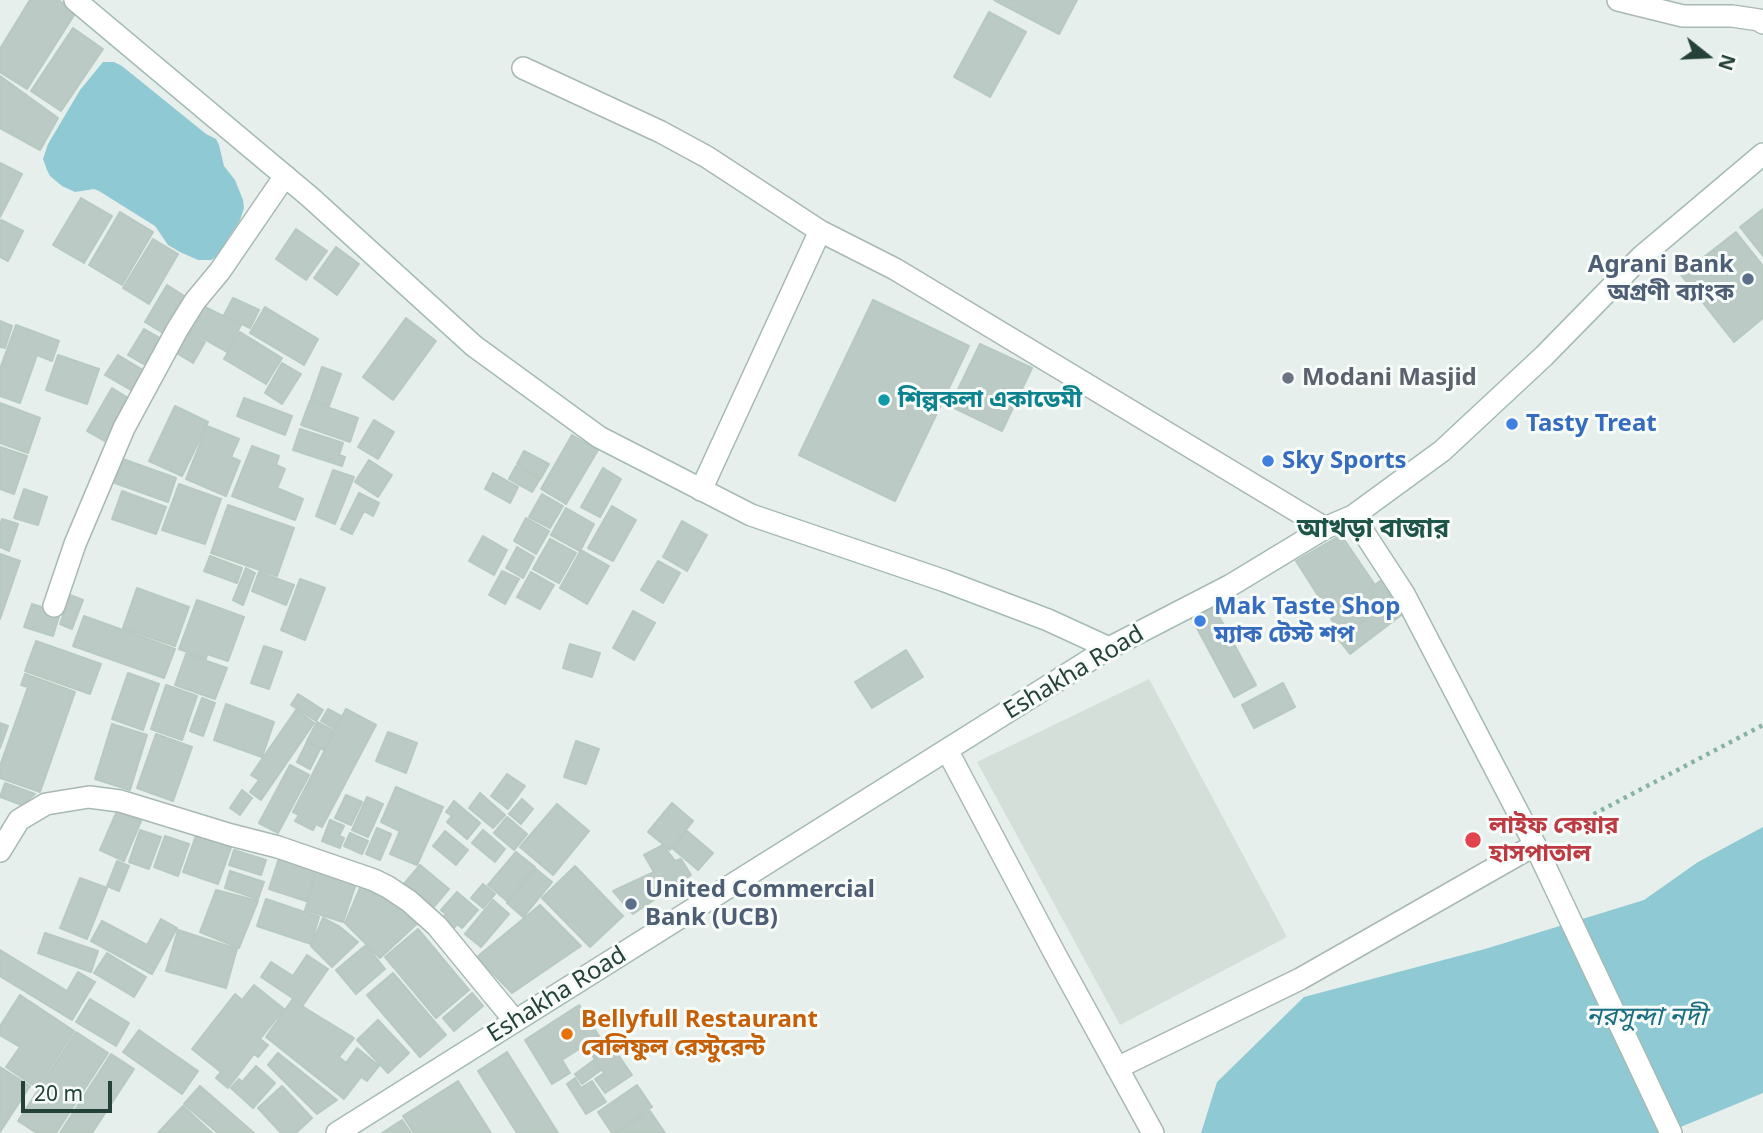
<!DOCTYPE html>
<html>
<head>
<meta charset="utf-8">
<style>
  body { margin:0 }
  #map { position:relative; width:1763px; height:1133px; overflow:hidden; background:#e6efeb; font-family:"Noto Sans",sans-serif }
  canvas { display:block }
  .north { position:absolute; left:1672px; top:21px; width:70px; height:70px; -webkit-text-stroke:5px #f7fbf9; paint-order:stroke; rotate:108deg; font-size:19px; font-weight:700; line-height:28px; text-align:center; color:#24423a }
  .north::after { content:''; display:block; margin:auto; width:24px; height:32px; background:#24423a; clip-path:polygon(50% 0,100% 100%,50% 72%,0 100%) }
  .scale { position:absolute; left:21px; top:1081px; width:91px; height:32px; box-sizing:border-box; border:4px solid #24423a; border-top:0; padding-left:9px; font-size:21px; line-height:24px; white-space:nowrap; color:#24423a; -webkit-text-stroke:5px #f7fbf9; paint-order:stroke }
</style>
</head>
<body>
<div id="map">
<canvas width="1763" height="1133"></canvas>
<div class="north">N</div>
<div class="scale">20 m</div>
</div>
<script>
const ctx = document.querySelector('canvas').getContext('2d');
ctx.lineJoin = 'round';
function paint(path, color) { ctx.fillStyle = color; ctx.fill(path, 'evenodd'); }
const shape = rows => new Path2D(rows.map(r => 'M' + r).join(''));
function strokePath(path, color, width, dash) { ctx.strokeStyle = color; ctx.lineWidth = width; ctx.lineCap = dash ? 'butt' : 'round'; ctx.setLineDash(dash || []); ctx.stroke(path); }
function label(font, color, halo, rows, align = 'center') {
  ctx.font = font + ' "Noto Sans","Noto Sans Bengali",sans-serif'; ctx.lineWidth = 6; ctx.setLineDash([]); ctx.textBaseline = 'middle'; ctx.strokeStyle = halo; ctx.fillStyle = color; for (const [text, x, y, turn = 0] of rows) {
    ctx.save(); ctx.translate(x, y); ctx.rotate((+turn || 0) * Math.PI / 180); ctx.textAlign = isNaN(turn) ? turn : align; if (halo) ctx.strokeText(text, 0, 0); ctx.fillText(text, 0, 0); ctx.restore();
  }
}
paint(shape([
  [1149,679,1287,937,1120,1025,977,762]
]), '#d4dfda');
paint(shape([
  [103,62,114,62,122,66,206,134,216,139,219,145,224,166,235,180,243,200,244,208,240,220,216,257,211,260,198,260,180,252,168,245,155,226,99,191,94,189,75,192,62,186,50,176,47,170,43,159,48,144,80,90],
  [1763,827,1763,1093,1666,1133,1201,1133,1217,1082,1304,997,1485,949,1644,900,1698,862]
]), '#8ec9d4');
const building = shape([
  [30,0,58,0,76,12,27,89,0,72,0,49,30,0],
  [994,0,1077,0,1059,34,994,0],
  [989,12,1026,32,990,97,954,77,989,12],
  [73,28,103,49,61,111,31,91,73,28],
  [0,76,58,118,40,150,0,128,0,76],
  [0,163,22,174,0,217,0,163],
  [81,198,112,216,84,263,53,245,81,198],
  [1763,209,1763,256,1740,227,1763,209],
  [120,212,153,232,122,285,89,265,120,212],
  [1,220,23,231,8,261,0,257,1,220],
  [296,229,327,251,306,280,276,259,296,229],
  [1736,232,1763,266,1763,318,1734,342,1681,275,1736,232],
  [153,239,178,254,149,304,123,288,153,239],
  [336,247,359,264,337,295,314,278,336,247],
  [167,285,189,299,168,336,145,322,167,285],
  [233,298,259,310,250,328,224,315,233,298],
  [873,300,969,346,895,501,799,455,873,300],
  [201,305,241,325,227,352,188,330,201,305],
  [265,307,318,339,304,365,250,333,265,307],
  [406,318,436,341,393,400,363,377,406,318],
  [0,321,12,326,5,348,0,347,0,321],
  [16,325,59,341,52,361,37,355,20,403,0,396,0,369,16,325],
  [144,329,167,342,152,369,128,355,144,329],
  [188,332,205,342,193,363,175,352,188,332],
  [240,332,282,358,266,384,224,359,240,332],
  [980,344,1032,368,1002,431,950,406,980,344],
  [58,355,99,369,87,404,46,390,58,355],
  [118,355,148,373,136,393,105,375,118,355],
  [282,363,301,374,282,404,265,393,282,363],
  [322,367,341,374,329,406,311,399,322,367],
  [112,388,133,401,108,443,87,431,112,388],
  [244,398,292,416,285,435,237,416,244,398],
  [310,401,358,418,350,442,301,425,310,401],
  [0,403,40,418,28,453,0,443,0,403],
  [175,406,208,422,182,476,149,461,175,406],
  [374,420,394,432,378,459,358,447,374,420],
  [207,426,239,439,231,457,240,461,226,496,186,479,207,426],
  [300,429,343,443,339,455,345,457,342,466,293,450,300,429],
  [572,435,598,450,566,504,541,489,572,435],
  [252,446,279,456,276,465,285,469,277,488,303,499,295,520,232,496,252,446],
  [0,447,27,456,14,494,0,489,0,447],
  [524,451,549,464,541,478,517,464,524,451],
  [120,458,176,478,168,502,112,482,120,458],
  [369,460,392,475,378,497,355,482,369,460],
  [516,466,540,479,532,492,509,479,516,466],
  [603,468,621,479,600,517,581,507,603,468],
  [333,470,354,477,335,524,316,516,333,470],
  [493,473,518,487,510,503,485,489,493,473],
  [179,484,221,499,205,544,162,530,179,484],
  [24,489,47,497,38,525,14,518,24,489],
  [122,491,166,507,156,534,112,519,122,491],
  [359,493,379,503,373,516,364,511,352,534,341,529,359,493],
  [542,494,563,506,550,528,529,517,542,494],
  [228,505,294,528,277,576,211,553,228,505],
  [612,506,636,520,613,561,588,548,612,506],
  [566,508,594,524,580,551,551,535,566,508],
  [526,518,549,531,536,554,514,541,526,518],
  [2,519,18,524,9,551,0,547,0,525,2,519],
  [682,521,707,535,687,571,663,557,682,521],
  [1341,535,1375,585,1331,616,1296,561,1341,535],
  [483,536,507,550,494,575,469,561,483,536],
  [550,539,576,553,559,583,533,569,550,539],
  [517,547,534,557,523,578,506,568,517,547],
  [581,550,609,566,587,604,560,588,581,550],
  [0,554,20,561,0,619,0,554],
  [210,556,242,568,237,583,204,571,210,556],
  [658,561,680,573,663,603,641,590,658,561],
  [246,568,255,573,243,605,233,600,246,568],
  [502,571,519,579,505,604,489,595,502,571],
  [259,572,294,585,286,605,252,591,259,572],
  [531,572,554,585,540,609,517,597,531,572],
  [300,579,325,588,305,640,281,630,300,579],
  [1380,581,1392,598,1343,635,1331,619,1380,581],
  [137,588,189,607,175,646,123,628,137,588],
  [70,595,83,600,72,629,60,624,70,595],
  [1397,596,1408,610,1350,654,1339,640,1397,596],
  [197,600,244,617,228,661,207,654,206,659,179,649,197,600],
  [32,604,60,613,53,636,24,627,32,604],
  [1213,605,1256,685,1234,697,1191,617,1213,605],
  [633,611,655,623,634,660,613,648,633,611],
  [84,616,175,649,164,678,73,646,84,616],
  [36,641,101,664,90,694,25,671,36,641],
  [570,644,600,653,592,677,563,668,570,644],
  [264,646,282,652,269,689,251,683,264,646],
  [906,650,923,677,872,708,855,682,906,650],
  [186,654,227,668,215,699,175,685,186,654],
  [128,673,159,684,143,730,112,719,128,673],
  [25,674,75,692,40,792,0,778,0,766,28,687,21,685,25,674],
  [1283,683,1295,707,1254,728,1242,705,1283,683],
  [166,685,197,696,182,740,151,729,166,685],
  [298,694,323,710,316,721,291,705,298,694],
  [202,698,215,703,203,736,190,731,202,698],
  [226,704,274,722,262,757,214,740,226,704],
  [328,709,341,716,335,729,321,721,328,709],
  [346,709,376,725,322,827,316,824,313,830,295,821,299,815,293,812,346,709],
  [296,710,314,723,261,800,250,792,259,780,251,775,296,710],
  [317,722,334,731,324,750,307,741,317,722],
  [0,723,8,726,0,748,0,723],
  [112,724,147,735,130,790,95,779,112,724],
  [388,732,417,743,406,773,376,761,388,732],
  [156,734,192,747,173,801,137,788,156,734],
  [576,741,599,749,586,784,564,777,576,741],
  [307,742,320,749,310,769,297,762,307,742],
  [290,765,309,775,278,833,259,823,290,765],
  [507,774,525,786,508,809,491,796,507,774],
  [5,783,35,794,22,805,0,797,5,783],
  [396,787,443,807,417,865,390,854,400,831,381,822,396,787],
  [242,790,252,798,240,815,230,808,242,790],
  [480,793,505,815,493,828,469,808,480,793],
  [346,795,362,802,351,825,335,818,346,795],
  [367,797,383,804,368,837,352,830,367,797],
  [522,799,533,809,521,824,509,814,522,799],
  [454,801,480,823,467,839,447,822,452,816,446,812,454,801],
  [672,803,693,821,670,850,648,832,672,803],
  [557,804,589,831,553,875,520,847,557,804],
  [117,811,141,821,124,861,100,850,117,811],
  [507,817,527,834,514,850,494,833,507,817],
  [330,820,344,826,339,836,344,838,340,848,322,841,330,820],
  [377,828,391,834,380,860,366,854,377,828],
  [140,830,161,837,149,869,129,862,140,830],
  [198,830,233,842,218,884,183,872,198,830],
  [483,830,505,849,495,862,472,843,483,830],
  [445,831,468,850,456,865,433,846,445,831],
  [687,831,713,853,698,870,672,848,687,831],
  [350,833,368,841,362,854,344,846,350,833],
  [165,836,189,844,178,876,154,867,165,836],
  [663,845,675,861,681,859,691,875,633,914,613,891,654,872,644,855,663,845],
  [234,850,266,860,261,875,229,865,234,850],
  [516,852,535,867,507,901,488,885,516,852],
  [280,855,317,867,306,901,269,889,280,855],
  [117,861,129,866,119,891,107,886,117,861],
  [420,865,449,889,432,909,403,885,420,865],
  [575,866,623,916,590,947,542,898,575,866],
  [318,869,357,881,343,922,305,910,318,869],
  [536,869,552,882,523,917,507,903,536,869],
  [230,871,264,882,258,899,225,888,230,871],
  [80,878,107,888,87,939,60,928,80,878],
  [363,881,421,920,380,958,345,923,363,881],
  [483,884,495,894,483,908,471,898,483,884],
  [216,890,258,901,239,948,200,932,216,890],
  [457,892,478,910,462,928,457,924,452,931,440,921,446,914,441,910,457,892],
  [266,899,319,917,311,944,257,926,266,899],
  [493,900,509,914,481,947,465,934,493,900],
  [540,905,581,946,512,993,477,957,540,905],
  [323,918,340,927,358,942,332,967,311,946,323,918],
  [161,919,177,928,152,974,91,941,102,921,147,945,161,919],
  [418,929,469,990,436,1018,385,957,418,929],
  [178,930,237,949,226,988,166,971,178,930],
  [45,933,98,951,91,972,38,953,45,933],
  [366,945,385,969,356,994,336,970,366,945],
  [0,950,67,991,78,972,95,982,72,1020,0,976,0,950],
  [107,953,146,977,134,997,94,973,107,953],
  [307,955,328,969,303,1005,261,977,271,962,293,976,307,955],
  [393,973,446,1035,420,1057,367,995,393,973],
  [254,985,284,1009,260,1039,268,1045,258,1057,254,1054,228,1088,216,1078,221,1072,192,1049,235,994,242,1000,254,985],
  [472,993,483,1006,454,1031,443,1018,472,993],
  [20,995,74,1031,37,1088,6,1067,20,1047,0,1035,0,1026,20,995],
  [90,999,129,1023,116,1046,76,1022,90,999],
  [292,1000,354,1038,339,1057,346,1063,357,1048,379,1066,367,1081,361,1077,344,1099,266,1037,292,1000],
  [579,1005,599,1036,562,1060,570,1073,552,1084,525,1040,579,1005],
  [378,1020,409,1053,388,1073,357,1040,378,1020],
  [139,1030,198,1071,182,1094,123,1052,139,1030],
  [76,1032,108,1053,56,1133,37,1133,18,1121,76,1032],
  [606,1037,632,1075,605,1093,595,1079,604,1073,588,1049,606,1037],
  [507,1052,558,1133,517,1133,478,1071,507,1052],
  [278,1053,337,1100,317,1114,268,1065,278,1053],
  [111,1054,134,1069,92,1133,60,1133,111,1054],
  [594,1060,601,1070,582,1084,575,1074,594,1060],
  [256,1066,275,1083,253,1108,231,1088,239,1079,242,1082,256,1066],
  [0,1067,30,1086,0,1132,0,1067],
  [575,1078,581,1088,592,1081,606,1102,586,1114,567,1084,575,1078],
  [458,1081,491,1133,414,1133,403,1116,458,1081],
  [637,1085,652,1107,615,1133,612,1133,598,1112,637,1085],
  [200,1086,254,1133,218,1133,184,1104,200,1086],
  [282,1086,312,1118,296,1133,281,1133,258,1108,282,1086],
  [183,1106,212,1133,158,1133,183,1106],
  [650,1111,665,1133,617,1133,650,1111],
  [402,1120,411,1133,382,1133,402,1120]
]);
paint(building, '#bbcac4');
strokePath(building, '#b8c9c2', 2);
const street = shape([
  [1618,0,1683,16,1732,16,1759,20,1763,23],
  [523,68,661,132,707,157,820,231,895,269,1325,528],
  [701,490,820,231],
  [54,606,75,544,124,428,177,330,195,301,220,271,285,176],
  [947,750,1055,954,1153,1133],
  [0,851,19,820,46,804,89,797,120,801,231,835,278,847,374,880,388,887,409,901,437,926,515,1021],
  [1117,1068,1300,979,1535,845]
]);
const secondary = shape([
  [75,0,310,197,474,346,599,437,751,515,945,581,1048,620,1109,648],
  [1353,516,1404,594,1535,845,1671,1133],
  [337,1133,1109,648,1231,585,1325,528,1353,516,1442,451,1544,356,1641,257,1763,154]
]);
strokePath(street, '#a8b8b2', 24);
strokePath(secondary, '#a4bbb3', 24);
strokePath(shape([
  [1556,834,1763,725]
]), '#86b3a5', 4.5, [3.5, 5]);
strokePath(street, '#fff', 21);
strokePath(secondary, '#fff', 21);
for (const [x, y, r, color] of [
  [1748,279,7,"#5c6f8a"],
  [1288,378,7,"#6b7280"],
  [884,400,7,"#0f9aa8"],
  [1512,424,7,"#3f7fe0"],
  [1268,461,7,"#3f7fe0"],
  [1200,621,7,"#3f7fe0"],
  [1473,840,9,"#e0444e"],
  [631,904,7,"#5c6f8a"],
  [567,1034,7,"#e8710a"]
]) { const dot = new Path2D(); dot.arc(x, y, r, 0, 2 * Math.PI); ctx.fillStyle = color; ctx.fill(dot); strokePath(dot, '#f7fbf9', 2.5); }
label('bold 24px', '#4e5e75', '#f7fbf9', [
  ["Agrani Bank",1734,265],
  ["অগ্রণী ব্যাংক",1734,293],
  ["United Commercial",645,890,"left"],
  ["Bank (UCB)",645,918,"left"]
], 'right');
label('bold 24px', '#5b616d', '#f7fbf9', [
  ["Modani Masjid",1302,378]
], 'left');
label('bold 24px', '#0d838f', '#f7fbf9', [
  ["শিল্পকলা একাডেমী",898,400]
], 'left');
label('bold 24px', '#366cbe', '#f7fbf9', [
  ["Tasty Treat",1526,424],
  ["Sky Sports",1282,461],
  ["Mak Taste Shop",1214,607],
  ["ম্যাক টেস্ট শপ",1214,635]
], 'left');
label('24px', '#24423a', '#f7fbf9', [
  ["Eshakha Road",1074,673,-31],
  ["Eshakha Road",557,995,-32]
]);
label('bold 24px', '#be3a42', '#f7fbf9', [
  ["লাইফ কেয়ার",1489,826],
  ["হাসপাতাল",1489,854]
], 'left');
label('bold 24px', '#c56008', '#f7fbf9', [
  ["Bellyfull Restaurant",581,1020],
  ["বেলিফুল রেস্টুরেন্ট",581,1048]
], 'left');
label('bold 26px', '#1f5548', '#f7fbf9', [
  ["আখড়া বাজার",1373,530]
]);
label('italic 26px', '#1c6f80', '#f7fbf9', [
  ["নরসুন্দা নদী",1646,1018]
]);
</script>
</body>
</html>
